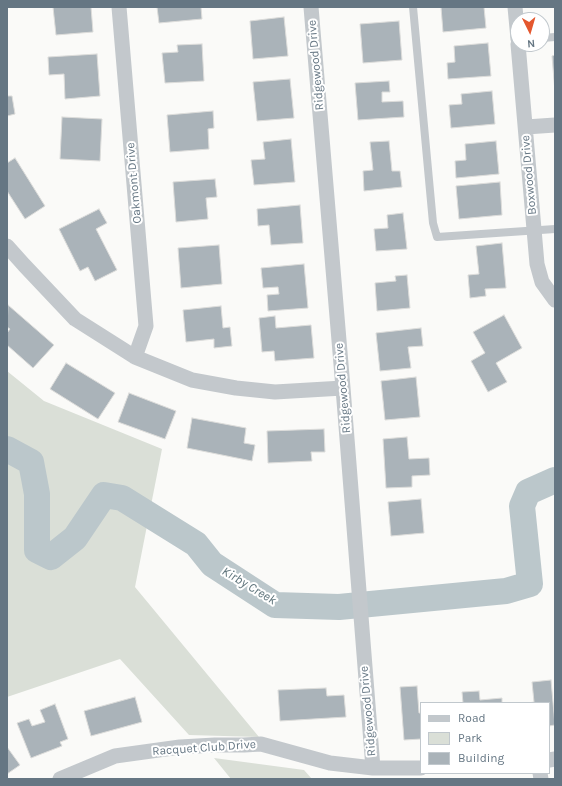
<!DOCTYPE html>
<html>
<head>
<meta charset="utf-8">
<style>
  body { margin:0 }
  #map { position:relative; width:562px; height:786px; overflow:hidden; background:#fafaf8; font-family:Karla,sans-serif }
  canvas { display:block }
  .frame { position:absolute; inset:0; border:8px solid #657683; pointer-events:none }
  .legend { position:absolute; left:420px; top:702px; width:130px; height:72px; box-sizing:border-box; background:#fff; border:1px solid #c1c8cd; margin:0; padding:5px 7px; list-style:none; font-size:12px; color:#657683 }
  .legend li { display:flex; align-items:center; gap:8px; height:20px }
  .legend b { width:20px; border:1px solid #c1c8cd }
  .north { position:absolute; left:510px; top:12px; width:40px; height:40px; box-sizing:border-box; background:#fff; border:1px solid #c1c8cd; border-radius:50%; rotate:175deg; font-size:11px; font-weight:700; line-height:16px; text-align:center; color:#657683 }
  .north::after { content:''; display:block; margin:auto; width:14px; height:18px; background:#e4572e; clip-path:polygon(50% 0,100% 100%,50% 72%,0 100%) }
</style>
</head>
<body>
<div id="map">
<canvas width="562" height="786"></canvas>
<div class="frame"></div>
<ul class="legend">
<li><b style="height:5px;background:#c3c8cc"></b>Road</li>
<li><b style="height:11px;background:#dadfd7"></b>Park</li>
<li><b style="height:11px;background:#aab3b9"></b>Building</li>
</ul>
<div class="north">N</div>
</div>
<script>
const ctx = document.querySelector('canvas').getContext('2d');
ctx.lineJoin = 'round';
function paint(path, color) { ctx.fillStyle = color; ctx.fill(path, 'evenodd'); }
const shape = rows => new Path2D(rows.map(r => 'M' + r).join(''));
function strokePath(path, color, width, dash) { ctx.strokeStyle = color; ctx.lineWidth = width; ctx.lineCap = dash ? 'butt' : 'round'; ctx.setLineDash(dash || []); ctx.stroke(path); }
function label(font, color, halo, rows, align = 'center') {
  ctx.font = font + ' Karla,sans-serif'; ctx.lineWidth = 4; ctx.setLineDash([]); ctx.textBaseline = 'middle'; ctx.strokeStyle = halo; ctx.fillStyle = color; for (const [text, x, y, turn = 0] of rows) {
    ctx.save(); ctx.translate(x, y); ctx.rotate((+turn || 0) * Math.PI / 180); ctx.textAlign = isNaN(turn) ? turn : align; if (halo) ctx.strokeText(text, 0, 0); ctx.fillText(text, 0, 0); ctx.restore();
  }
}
paint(shape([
  [7,371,44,401,162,449,135,587,259,737,189,735,120,659,7,697],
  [214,758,304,770,312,779,231,779]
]), '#dadfd7');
strokePath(shape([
  [7,449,31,462,37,494,37,550,51,557,75,538,104,495,122,498,196,544,212,564,275,605,339,607,506,591,530,584,522,506,528,492,555,480]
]), '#bbc7cb', 26);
const building = shape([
  [53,7,91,7,93,32,56,35,53,7],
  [157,7,201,7,202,19,159,23,157,7],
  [441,7,484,7,486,28,443,32,441,7],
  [284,17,288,56,253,59,250,21,284,17],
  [399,21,402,60,363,63,360,24,399,21],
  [488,43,491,76,448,79,447,63,455,62,454,46,488,43],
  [202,44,204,81,165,83,162,53,178,52,177,45,202,44],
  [97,54,100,96,65,99,64,74,49,75,48,57,97,54],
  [555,55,555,92,552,56,555,55],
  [290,79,294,118,257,121,253,82,290,79],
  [389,81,390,92,382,92,382,102,403,101,404,117,358,120,355,83,389,81],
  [492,91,495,124,451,128,449,105,462,104,461,94,492,91],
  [7,96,12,96,15,114,7,116,7,96],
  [213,111,214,128,208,129,209,149,170,152,167,115,213,111],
  [62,117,102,119,100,161,60,159,62,117],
  [291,139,295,182,254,185,251,160,265,159,263,142,291,139],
  [389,141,392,171,400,171,402,187,364,191,363,171,373,170,370,142,389,141],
  [496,141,499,174,456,178,455,161,466,160,465,144,496,141],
  [15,158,45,206,25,219,7,191,7,163,15,158],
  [215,179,217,197,206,198,208,219,176,222,173,182,215,179],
  [500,182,502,215,459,219,456,186,500,182],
  [300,205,303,243,271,245,269,225,258,226,257,209,300,205],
  [99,209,107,223,96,229,117,270,95,281,88,267,80,271,59,229,99,209],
  [403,213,407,249,376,251,374,229,388,228,387,215,403,213],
  [502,243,506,288,485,289,486,296,470,298,468,275,479,274,476,246,502,243],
  [219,245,222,284,181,288,178,248,219,245],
  [304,264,308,308,268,311,267,295,279,294,278,287,263,288,261,268,304,264],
  [407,275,410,308,377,311,375,283,396,281,395,276,407,275],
  [8,305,54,345,33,368,7,345,7,333,10,329,7,327,8,305],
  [221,306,223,328,230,327,232,346,214,348,214,339,186,342,183,310,221,306],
  [504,315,522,348,496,363,507,382,488,392,471,361,485,353,473,332,504,315],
  [275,316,276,328,311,325,314,358,275,361,274,351,262,352,259,318,275,316],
  [421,328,423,346,408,347,411,368,380,371,376,333,421,328],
  [66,363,115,393,98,419,50,389,66,363],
  [416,377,420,417,385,420,381,381,416,377],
  [129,393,176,411,165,439,118,422,129,393],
  [192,418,246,428,244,443,255,445,252,461,187,448,192,418],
  [324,429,325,452,311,452,312,461,268,463,267,431,324,429],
  [407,437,409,459,429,458,430,475,412,476,412,487,386,488,383,439,407,437],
  [421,499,424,533,391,536,388,502,421,499],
  [551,680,555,725,549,726,549,703,528,703,534,702,532,682,551,680],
  [417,686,419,713,421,713,421,739,404,740,400,687,417,686],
  [326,688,327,696,344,695,346,717,280,721,278,690,326,688],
  [479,691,480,700,502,698,502,703,463,703,462,692,479,691],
  [135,697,142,722,91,736,84,711,135,697],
  [55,704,68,739,60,742,62,746,31,758,17,723,29,719,32,726,45,722,40,710,55,704],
  [7,747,20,765,7,774,7,747]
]);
paint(building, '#aab3b9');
strokePath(building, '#dcdcda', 1);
strokePath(shape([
  [413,7,433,223,437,237,555,229],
  [542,38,555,37]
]), '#c3c8cc', 8);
strokePath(shape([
  [119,7,146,326,135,357],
  [311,7,343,388,373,768],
  [515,7,518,39],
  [518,44,537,264,542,282,555,300],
  [526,127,555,125],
  [7,246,24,265,75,319,135,357,192,380,236,388,275,392,343,388],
  [549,760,555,759],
  [540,773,541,779],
  [60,779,115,756,180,747,215,745,244,745,261,744,330,763,373,768,421,768]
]), '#c3c8cc', 15);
label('12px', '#657683', '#fff', [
  ["Ridgewood Drive",316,65,-95],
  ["Boxwood Drive",529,175,-95],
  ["Oakmont Drive",134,183,-95],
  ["Ridgewood Drive",343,388,-95],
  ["Ridgewood Drive",368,711,-95],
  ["Racquet Club Drive",204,748,-4]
]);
label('italic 13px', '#60757c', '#fff', [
  ["Kirby Creek",249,586,31]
]);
</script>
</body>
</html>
